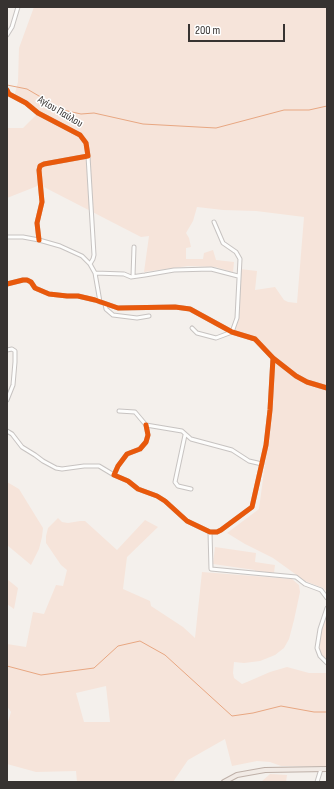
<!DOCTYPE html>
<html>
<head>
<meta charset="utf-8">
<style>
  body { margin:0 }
  #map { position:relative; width:334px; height:789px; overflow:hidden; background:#f4f0ec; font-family:"Sofia Sans Condensed",sans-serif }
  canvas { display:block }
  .frame { position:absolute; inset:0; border:8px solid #373331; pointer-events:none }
  .scale { position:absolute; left:188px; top:24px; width:97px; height:18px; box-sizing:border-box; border:2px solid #373331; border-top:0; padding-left:5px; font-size:12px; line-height:14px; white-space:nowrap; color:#373331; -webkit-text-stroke:3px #fff; paint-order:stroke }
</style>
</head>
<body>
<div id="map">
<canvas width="334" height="789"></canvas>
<div class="frame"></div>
<div class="scale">200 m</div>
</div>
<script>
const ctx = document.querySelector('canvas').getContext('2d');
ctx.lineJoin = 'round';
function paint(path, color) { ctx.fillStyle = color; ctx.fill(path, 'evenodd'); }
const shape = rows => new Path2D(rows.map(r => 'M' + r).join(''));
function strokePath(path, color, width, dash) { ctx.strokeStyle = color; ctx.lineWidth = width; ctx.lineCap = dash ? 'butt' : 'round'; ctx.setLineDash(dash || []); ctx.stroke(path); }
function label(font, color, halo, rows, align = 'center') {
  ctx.font = font + ' "Sofia Sans Condensed",sans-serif'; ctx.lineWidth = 3; ctx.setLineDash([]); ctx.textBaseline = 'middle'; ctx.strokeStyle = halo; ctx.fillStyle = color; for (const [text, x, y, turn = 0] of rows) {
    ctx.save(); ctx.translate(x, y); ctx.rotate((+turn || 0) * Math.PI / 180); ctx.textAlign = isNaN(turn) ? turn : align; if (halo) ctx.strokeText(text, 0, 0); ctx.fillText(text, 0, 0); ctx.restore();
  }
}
paint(shape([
  [34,7,327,7,327,592,323,588,305,581,273,558,245,544,227,533,259,509,272,411,274,356,256,337,234,330,238,316,240,269,257,271,255,290,275,287,284,300,288,302,297,303,304,217,256,211,223,210,197,207,193,221,186,233,189,238,191,247,186,248,186,259,203,259,204,253,213,250,216,260,234,262,233,272,215,267,188,266,144,272,149,236,141,237,40,185,7,198,7,128,23,128,38,113,14,97,18,82,19,48],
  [7,482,19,489,43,528,42,537,39,549,31,565,7,545],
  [58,518,62,522,68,523,80,521,85,521,117,550,145,520,158,527,127,557,123,589,150,601,151,606,183,627,195,638,202,572,292,579,299,585,300,592,294,620,289,639,284,648,275,655,260,661,244,663,234,662,233,673,234,678,242,684,247,682,270,672,287,667,309,673,327,673,327,766,281,766,270,762,257,761,232,766,225,739,188,760,173,782,77,782,76,771,36,772,7,764,7,725,11,712,7,706,7,644,26,647,33,612,44,614,56,585,63,586,67,570,61,565,46,543,46,536,48,528],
  [106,686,110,722,84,722,76,693],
  [215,547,256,553,255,562,275,565,274,573,255,571,255,570,213,564],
  [7,579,18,588,14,609,7,604],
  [327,614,327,660,321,654,319,649,321,631],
  [270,774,287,775,286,782,261,782]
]), '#f6e4da');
strokePath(shape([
  [7,85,27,89,63,110,81,114,94,113,143,124,216,128,284,110,309,110,327,106],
  [7,666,41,675,94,668,118,646,140,641,165,655,232,716,253,713,281,706,314,712,327,712]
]), '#e8a782', 1);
const minor = shape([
  [7,35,12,27,18,7],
  [7,90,9,94,26,103,38,113,80,135,86,143,88,156,44,164,40,166,39,170,42,202,37,223,39,240],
  [88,156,94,255,93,259,90,264],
  [7,237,23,237,39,240,60,246,82,256,90,264,95,273,100,302],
  [95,273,124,274,131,277,145,275,174,270,211,269,238,276],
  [133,276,134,247],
  [7,284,23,280,27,280,31,282,35,288,49,294,67,296,78,296,95,300,118,308,175,307,190,309,232,332,255,339,273,358,296,376,307,382,327,388],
  [105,304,106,309,113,315,137,318,149,316],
  [192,328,197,333,216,338,232,332,237,318,240,259,236,252,223,243,214,222],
  [7,350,12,349,15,351,15,362,13,385,7,400],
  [119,411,135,412,146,425,182,431,191,439,232,450,249,461,262,464],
  [146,425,148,435,146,442,140,449,127,454,118,466,114,475,128,481,138,489,157,496,165,501,187,521,210,532,217,532,221,530,252,507,266,445,270,410,273,358],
  [7,431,12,434,22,447,35,455,43,461,56,468,62,469,84,466,99,466,114,475],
  [185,435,175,482,178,486,191,489],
  [210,532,211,569,296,577,305,584,321,590,327,598],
  [327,608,320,629,317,648,320,656,327,663],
  [317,782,321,769]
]);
const major = shape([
  [224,782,237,775,265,770,327,769]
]);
strokePath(minor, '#c7c3c1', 5);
strokePath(major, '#beb0a8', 6);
strokePath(minor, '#fdfdfc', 3);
strokePath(major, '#f1eae5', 4);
strokePath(shape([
  [7,90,9,94,26,103,38,113,80,135,86,143,88,156,44,164,40,166,39,170,42,202,37,223,39,240],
  [7,284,23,280,27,280,31,282,35,288,49,294,67,296,78,296,95,300,118,308,175,307,190,309,232,332,255,339,273,358,296,376,307,382,327,388],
  [146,425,148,435,146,442,140,449,127,454,118,466,114,475,128,481,138,489,157,496,165,501,187,521,210,532,217,532,221,530,252,507,266,445,270,410,273,358]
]), '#e8590c', 5);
label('11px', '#373331', '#fff', [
  ["Αγίου Παύλου",60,112,31]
]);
</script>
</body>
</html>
